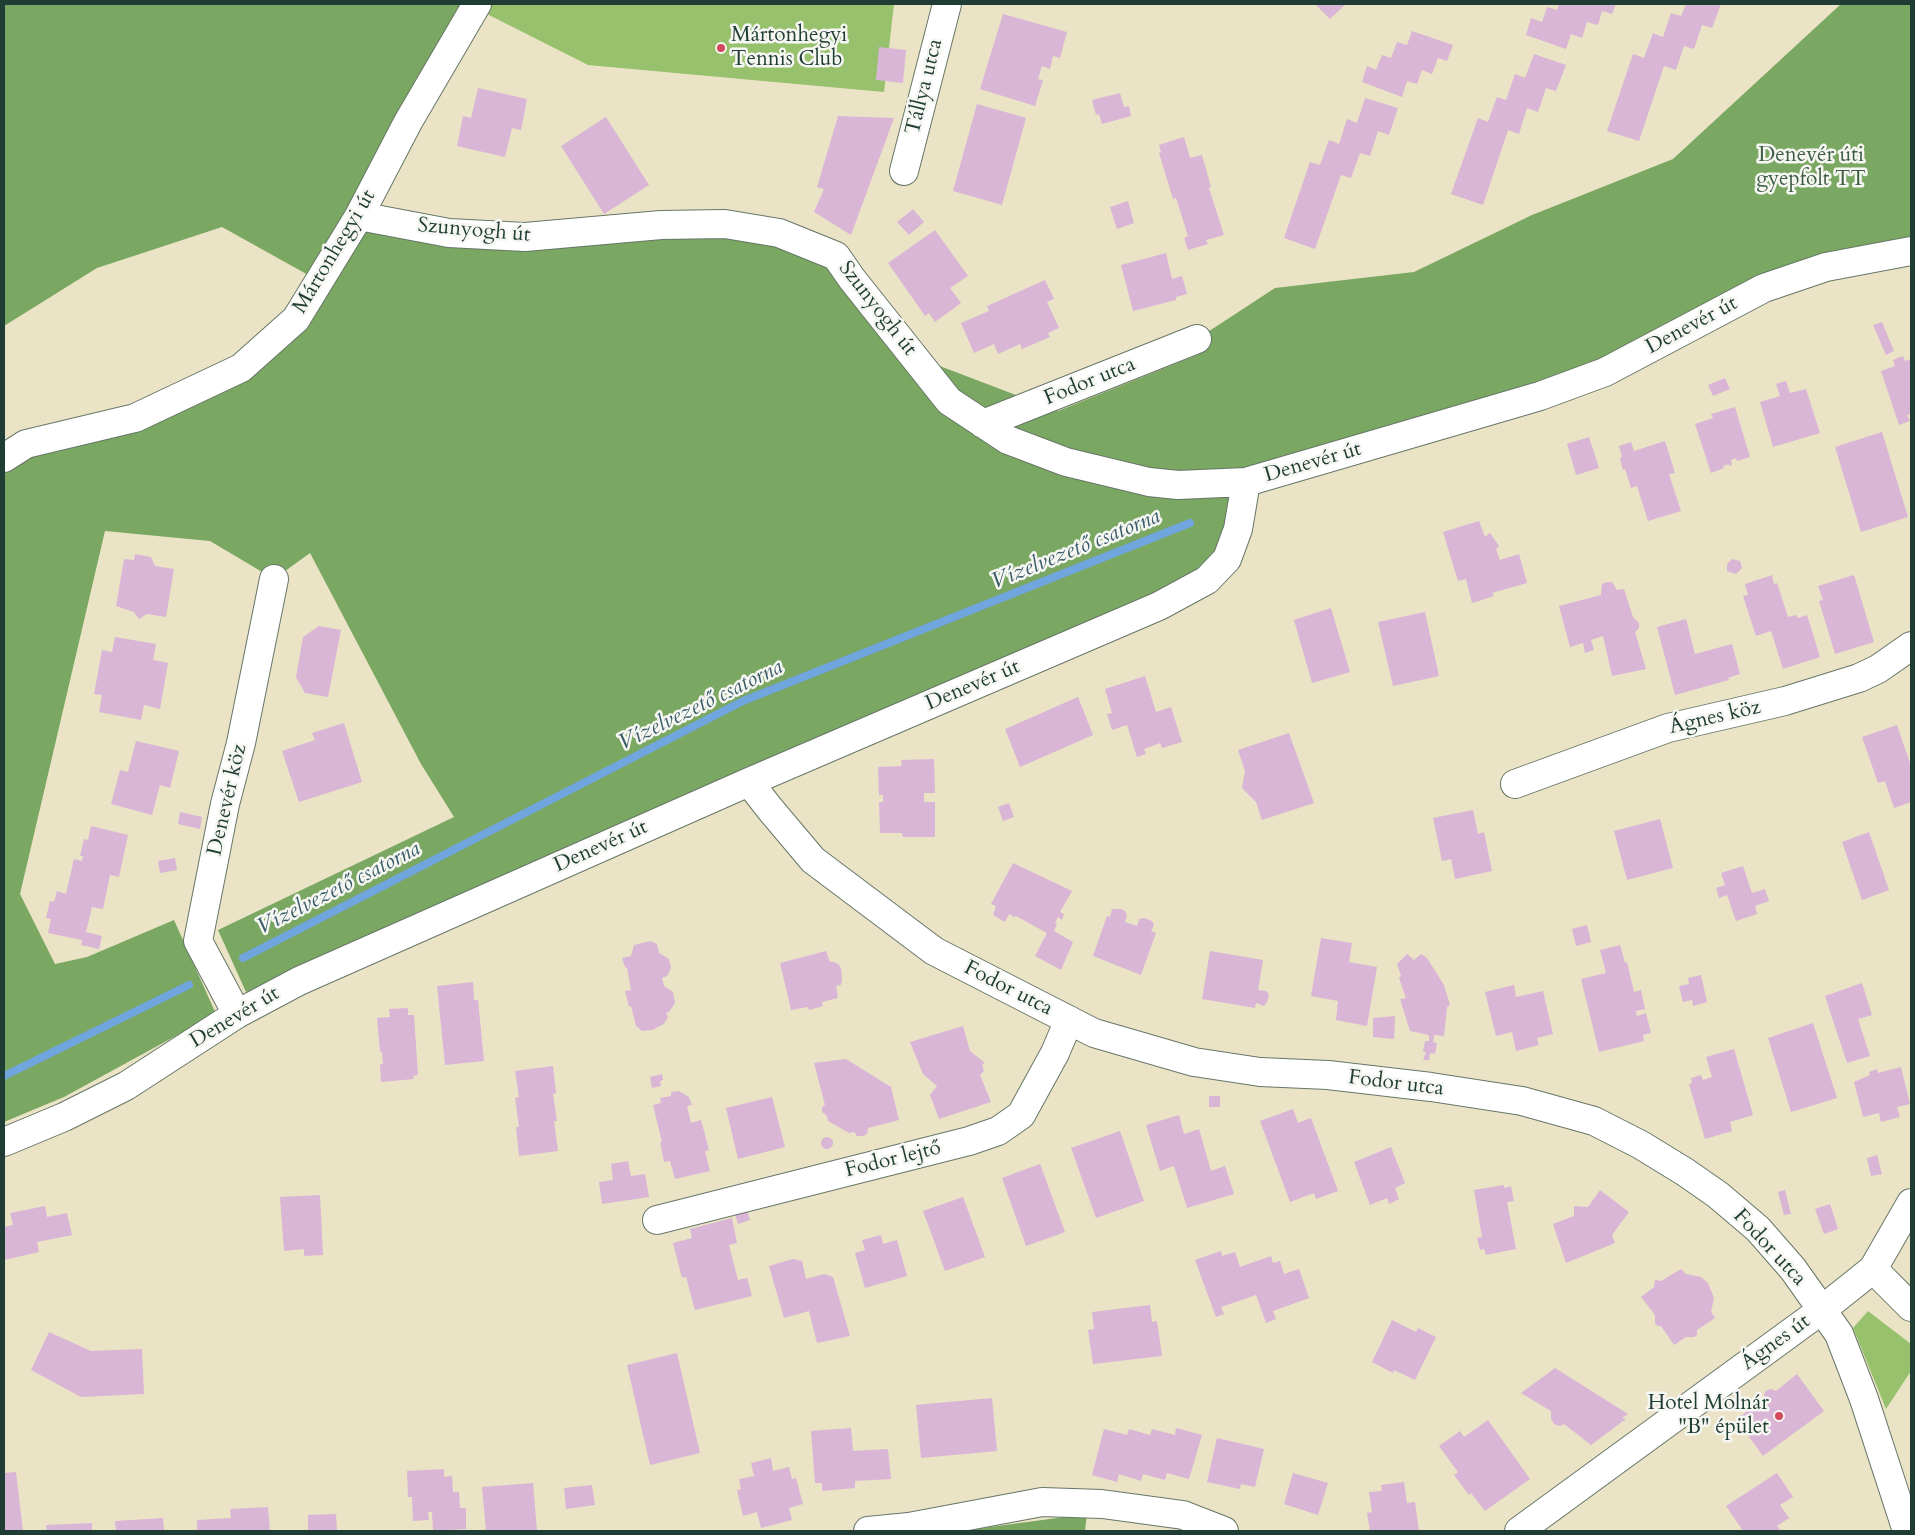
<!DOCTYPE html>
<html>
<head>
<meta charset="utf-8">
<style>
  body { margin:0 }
  #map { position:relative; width:1915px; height:1535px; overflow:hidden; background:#ebe3c6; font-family:Cardo,serif }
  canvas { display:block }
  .frame { position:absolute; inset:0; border:5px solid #1f3d34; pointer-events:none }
</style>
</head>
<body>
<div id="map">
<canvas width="1915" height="1535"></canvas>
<div class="frame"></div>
</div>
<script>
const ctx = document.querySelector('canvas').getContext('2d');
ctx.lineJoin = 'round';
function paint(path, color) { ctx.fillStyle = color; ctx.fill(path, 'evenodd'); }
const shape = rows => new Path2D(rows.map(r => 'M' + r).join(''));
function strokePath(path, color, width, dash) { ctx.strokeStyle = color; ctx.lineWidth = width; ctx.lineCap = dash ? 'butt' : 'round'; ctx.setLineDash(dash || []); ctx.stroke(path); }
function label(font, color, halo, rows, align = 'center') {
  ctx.font = font + ' Cardo,serif'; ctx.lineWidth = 5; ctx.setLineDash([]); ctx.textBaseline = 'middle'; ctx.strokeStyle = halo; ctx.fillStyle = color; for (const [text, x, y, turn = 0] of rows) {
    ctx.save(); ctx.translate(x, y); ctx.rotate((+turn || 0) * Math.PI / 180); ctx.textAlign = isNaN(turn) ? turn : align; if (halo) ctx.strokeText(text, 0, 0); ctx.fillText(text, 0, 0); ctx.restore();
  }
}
paint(shape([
  [491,4,894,4,884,92,588,65,485,13],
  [1868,1311,1911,1344,1911,1371,1886,1409,1853,1328]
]), '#98c16e');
paint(shape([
  [4,4,477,4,359,216,449,233,661,225,836,256,895,349,1058,411,1197,355,1197,339,1275,288,1414,272,1532,215,1673,159,1841,4,1911,4,1911,251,1826,267,1605,372,1246,482,1207,580,408,921,246,992,218,930,454,817,421,764,310,553,274,579,210,541,105,531,20,894,55,964,87,957,174,920,216,1014,64,1097,4,1122,4,458,241,368,319,281,222,227,97,268,4,326],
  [1087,1514,1085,1531,960,1531]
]), '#7aa761');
strokePath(shape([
  [243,958,743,701,1190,523],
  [4,1076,189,985]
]), '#70a6dd', 8);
paint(shape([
  [1315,4,1346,4,1330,19],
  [1559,4,1616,4,1612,14,1602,11,1598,25,1587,22,1582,38,1571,34,1566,49,1526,35,1531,18,1542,22,1547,7,1557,10],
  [1686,4,1721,4,1712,28,1702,25,1694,49,1684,46,1676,70,1664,66,1639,141,1607,131,1633,54,1644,58,1653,33,1663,37,1671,13,1681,16],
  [1003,14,1067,32,1060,58,1053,56,1050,69,1042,66,1038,79,1043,80,1035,106,980,89],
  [1412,31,1453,45,1447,61,1438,58,1432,74,1422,70,1417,84,1407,81,1402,97,1362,82,1367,66,1376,70,1382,55,1391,58,1397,42,1407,45],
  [879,47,906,50,903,83,876,80],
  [1534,54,1566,65,1556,91,1546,88,1538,112,1527,108,1519,134,1508,130,1483,205,1451,194,1478,118,1488,122,1497,97,1506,100,1515,74,1525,78],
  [478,88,527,99,521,130,512,128,505,157,457,146,463,116,471,118],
  [1120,93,1124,107,1129,106,1131,116,1102,124,1099,114,1096,115,1092,100],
  [1365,98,1398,108,1389,135,1378,131,1370,156,1360,153,1351,178,1341,175,1315,249,1284,238,1310,162,1320,165,1329,140,1339,144,1347,119,1357,123],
  [977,104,1026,118,1002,205,953,191],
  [838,116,894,118,851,235,814,212,824,189,817,187],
  [606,117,649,185,604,214,561,146],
  [1184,137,1190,158,1202,155,1211,187,1209,188,1224,235,1206,240,1208,244,1188,250,1184,238,1188,236,1176,198,1173,199,1159,153,1161,152,1159,145],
  [1128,201,1134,223,1117,229,1110,207],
  [913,209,924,222,909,235,897,222],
  [935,230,968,276,950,288,961,303,935,322,929,313,925,316,888,263],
  [1166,253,1172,279,1182,276,1187,294,1176,297,1176,300,1133,311,1121,265],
  [1045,280,1054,299,1047,302,1059,328,1048,333,1050,337,1022,349,1020,344,998,354,994,344,974,353,961,323,989,311,987,306],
  [1882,322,1894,351,1886,355,1873,325],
  [1903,356,1905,361,1911,359,1911,414,1907,415,1910,421,1899,425,1881,371,1895,366,1893,360],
  [1725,378,1730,389,1713,396,1708,385],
  [1786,381,1790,393,1806,389,1820,433,1773,447,1760,402,1780,396,1776,384],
  [1735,407,1750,457,1737,461,1736,458,1731,460,1732,465,1729,466,1729,464,1723,466,1724,468,1711,473,1695,424,1713,418,1711,414],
  [1882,432,1908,517,1861,532,1835,447],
  [1589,437,1599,468,1576,475,1567,444],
  [1665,441,1675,473,1669,474,1681,511,1648,521,1637,486,1631,488,1625,469,1623,470,1620,458,1622,457,1619,446,1631,442,1634,451],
  [1479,521,1485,537,1490,533,1499,546,1496,549,1500,560,1519,554,1527,583,1492,593,1494,596,1472,603,1466,579,1458,581,1443,532],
  [135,554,151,557,155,566,174,569,166,617,147,614,139,619,134,612,116,606,124,559,134,560],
  [1732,559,1740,561,1742,568,1736,574,1727,571,1727,564],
  [1772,575,1774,584,1777,583,1788,617,1796,615,1798,618,1807,615,1820,657,1783,669,1771,631,1756,636,1743,596,1748,595,1745,584],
  [1854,575,1874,642,1835,654,1819,601,1823,600,1818,586],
  [1607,582,1612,582,1617,590,1624,589,1633,617,1639,623,1639,628,1635,632,1646,669,1612,676,1603,636,1591,640,1594,650,1585,653,1583,643,1570,647,1559,606,1601,595,1602,584],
  [1331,608,1350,672,1312,683,1294,620],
  [1425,612,1439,676,1393,686,1378,622],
  [1686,619,1695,654,1732,644,1740,674,1728,678,1729,680,1675,695,1657,627],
  [319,626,341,630,328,697,305,693,296,677,303,637],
  [115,637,156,644,153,660,168,663,160,709,144,705,141,720,99,712,102,695,94,694,102,650,112,652],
  [1145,676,1156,712,1171,707,1182,742,1162,748,1160,743,1144,749,1146,754,1137,757,1127,725,1112,730,1107,714,1112,713,1105,689],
  [1078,697,1093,735,1020,767,1005,729],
  [344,723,362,782,299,802,282,751,315,740,312,733],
  [1897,725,1911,766,1911,802,1894,808,1885,781,1878,783,1862,737],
  [1289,733,1314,803,1262,820,1256,802,1242,788,1245,771,1238,750],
  [136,741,179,751,170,788,160,785,152,815,111,804,120,770,128,772],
  [934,759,935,793,924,793,924,802,935,802,935,837,903,837,902,833,880,833,879,802,883,802,883,795,879,795,878,767,902,766,901,760],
  [1009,803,1014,817,1003,821,998,807],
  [1473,810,1478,834,1484,832,1492,871,1455,879,1451,859,1442,861,1433,818],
  [180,812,202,817,200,829,178,824],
  [1660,819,1673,868,1627,880,1614,831],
  [91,826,128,835,119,877,110,875,103,909,92,907,86,932,102,936,99,949,81,945,82,940,48,933,51,919,46,918,50,901,54,902,57,891,66,894,74,859,82,861,83,856,80,856,84,839,88,840],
  [1869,832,1889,890,1862,900,1842,842],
  [175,858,177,870,160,873,158,861],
  [1013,863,1072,891,1060,912,1064,914,1062,920,1058,917,1055,923,1057,924,1054,931,1073,942,1061,970,1035,956,1047,933,1016,916,1014,917,1009,914,1005,922,993,915,996,906,991,904],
  [1743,866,1752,893,1765,889,1769,901,1755,906,1757,914,1736,921,1727,895,1719,898,1716,888,1725,885,1721,873],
  [1112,909,1121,909,1125,911,1127,915,1125,922,1137,926,1139,919,1144,918,1152,921,1154,925,1151,931,1156,933,1141,975,1093,956,1107,916,1110,917],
  [1587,925,1591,942,1576,946,1572,929],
  [1321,938,1352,943,1349,962,1377,967,1367,1026,1336,1020,1338,1001,1311,996],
  [650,941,657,944,659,953,669,959,671,968,667,976,662,978,664,986,673,992,675,1003,669,1012,666,1013,668,1017,664,1024,652,1030,642,1031,636,1026,631,1006,629,1007,625,991,631,990,627,968,625,967,622,958,631,956,634,945],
  [1620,945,1625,963,1627,962,1634,992,1641,990,1645,1009,1636,1011,1637,1016,1646,1013,1651,1033,1643,1035,1644,1041,1599,1052,1581,979,1606,973,1600,950],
  [826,951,830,962,834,962,838,964,841,968,842,980,841,985,836,986,838,998,822,1002,823,1006,809,1010,808,1007,791,1010,780,963],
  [1210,951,1263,960,1258,990,1266,991,1269,995,1267,1002,1264,1006,1256,1003,1255,1008,1202,999],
  [1407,954,1414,960,1421,954,1427,958,1444,985,1450,1005,1447,1007,1444,1036,1434,1035,1433,1042,1437,1043,1435,1054,1430,1053,1429,1060,1423,1060,1426,1052,1423,1052,1425,1041,1429,1041,1429,1035,1410,1031,1400,999,1406,998,1399,978,1401,976,1397,964],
  [1701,975,1707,1002,1693,1006,1692,1000,1683,1002,1679,986,1689,984,1688,978],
  [473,982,474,1000,478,1000,484,1061,445,1065,437,986],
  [1862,983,1872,1015,1858,1019,1870,1056,1847,1063,1825,996],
  [1514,985,1516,997,1543,991,1553,1034,1537,1038,1539,1045,1516,1051,1512,1032,1496,1036,1485,992],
  [408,1008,408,1015,414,1015,418,1075,413,1076,414,1079,381,1082,380,1064,383,1064,382,1052,380,1052,377,1018,390,1017,389,1009],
  [1395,1016,1394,1039,1373,1037,1373,1018],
  [1813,1023,1837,1098,1791,1112,1768,1038],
  [963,1026,970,1051,985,1063,982,1065,984,1071,980,1075,991,1102,939,1119,930,1095,937,1086,923,1074,910,1042],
  [1734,1049,1753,1115,1730,1122,1732,1131,1705,1139,1689,1084,1692,1083,1691,1078,1701,1075,1703,1080,1712,1077,1706,1057],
  [846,1059,891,1087,899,1120,868,1128,867,1134,863,1136,857,1136,854,1132,849,1133,828,1121,827,1116,822,1112,822,1107,825,1105,814,1063],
  [553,1066,556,1093,553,1094,557,1121,554,1121,558,1151,519,1156,516,1127,519,1127,515,1098,519,1097,515,1071],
  [1901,1067,1910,1104,1897,1107,1900,1117,1881,1122,1879,1113,1863,1117,1854,1082,1870,1075,1869,1072,1877,1069,1878,1073],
  [662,1074,663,1080,660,1081,661,1086,652,1088,650,1077],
  [679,1091,689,1097,692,1105,687,1106,691,1123,701,1120,709,1150,705,1151,710,1171,675,1179,670,1161,664,1162,660,1142,662,1142,653,1105,661,1103,660,1098,671,1096,671,1092],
  [1209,1096,1220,1096,1220,1107,1209,1107],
  [772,1097,785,1147,738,1159,726,1108],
  [1293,1109,1298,1123,1311,1118,1338,1191,1316,1199,1314,1193,1290,1202,1260,1121],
  [1179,1115,1184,1134,1199,1129,1211,1171,1225,1166,1234,1194,1187,1208,1174,1166,1160,1171,1146,1125],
  [1120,1131,1144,1201,1096,1218,1071,1148],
  '821 1143a6 6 0 1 1 12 0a6 6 0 1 1-12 0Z',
  [1391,1147,1405,1183,1395,1188,1399,1199,1389,1204,1387,1198,1370,1205,1354,1162],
  [1877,1155,1882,1174,1871,1176,1867,1158],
  [628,1161,631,1176,645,1174,649,1197,602,1204,599,1182,613,1180,611,1164],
  [1040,1164,1065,1232,1026,1246,1002,1178],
  [1504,1185,1504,1188,1511,1186,1514,1201,1507,1202,1516,1249,1486,1255,1484,1249,1480,1250,1477,1238,1482,1237,1474,1190],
  [1600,1190,1629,1212,1612,1235,1615,1243,1566,1263,1553,1224,1574,1216,1574,1206,1588,1207],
  [1785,1190,1791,1214,1784,1215,1778,1192],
  [320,1195,323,1255,304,1256,304,1249,284,1251,280,1197],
  [963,1197,985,1257,945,1271,923,1211],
  [1830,1204,1838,1229,1824,1234,1815,1209],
  [45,1206,47,1217,67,1213,72,1235,37,1242,39,1252,4,1260,4,1227,13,1225,10,1213],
  [747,1210,750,1220,738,1224,735,1214],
  [732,1218,737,1243,729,1245,738,1280,747,1278,752,1296,695,1310,686,1277,682,1278,673,1243,692,1238,690,1229],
  [881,1235,883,1244,897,1240,907,1276,865,1288,855,1253,865,1250,862,1240],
  [1221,1251,1222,1256,1235,1252,1240,1267,1271,1256,1273,1263,1280,1261,1284,1274,1299,1269,1309,1298,1273,1311,1276,1319,1266,1323,1256,1295,1221,1307,1224,1314,1216,1317,1195,1260],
  [793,1259,802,1261,806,1279,824,1274,833,1277,850,1336,817,1343,809,1311,784,1318,769,1266],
  [1681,1269,1686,1274,1701,1277,1708,1283,1714,1298,1711,1312,1715,1318,1697,1330,1697,1335,1694,1337,1686,1337,1674,1345,1661,1326,1658,1326,1655,1324,1655,1315,1641,1297,1654,1287,1655,1280,1661,1281],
  [1150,1305,1152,1322,1157,1321,1162,1356,1093,1364,1088,1330,1094,1329,1092,1312],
  [1392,1320,1416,1332,1418,1328,1436,1337,1415,1380,1394,1370,1393,1373,1372,1362],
  [49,1332,91,1351,142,1349,144,1394,81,1397,31,1370],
  [677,1353,700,1453,650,1465,627,1365],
  [1555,1368,1628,1414,1622,1418,1626,1419,1591,1445,1564,1424,1560,1426,1554,1424,1551,1419,1551,1411,1521,1393],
  [1797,1374,1824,1411,1763,1456,1736,1419,1745,1413,1747,1407,1755,1406,1764,1399,1764,1394,1766,1391,1771,1389,1776,1391],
  [992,1398,997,1451,921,1458,916,1405],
  [1488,1420,1530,1479,1485,1511,1471,1493,1469,1495,1454,1475,1458,1472,1439,1446,1460,1431,1464,1437],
  [851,1428,853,1451,888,1449,891,1479,855,1481,855,1488,822,1491,822,1483,815,1483,811,1431],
  [1176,1428,1202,1435,1189,1479,1167,1473,1165,1480,1143,1474,1141,1481,1119,1474,1117,1482,1092,1475,1104,1429,1127,1435,1129,1429,1150,1435,1152,1429,1175,1435],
  [1217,1438,1264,1449,1255,1487,1241,1484,1240,1489,1207,1482],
  [771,1458,773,1471,789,1467,792,1479,796,1478,803,1504,789,1508,792,1520,761,1528,757,1512,743,1516,737,1490,741,1489,739,1479,754,1476,751,1463],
  [444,1469,444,1477,452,1476,453,1492,459,1492,460,1508,466,1508,466,1529,433,1531,432,1512,428,1512,429,1520,413,1521,412,1497,408,1497,407,1471],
  [16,1472,23,1531,4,1531,4,1473],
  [1293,1473,1328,1483,1318,1515,1284,1504],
  [1777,1473,1793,1497,1780,1505,1789,1518,1777,1526,1781,1531,1743,1531,1726,1506],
  [1404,1482,1407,1503,1415,1502,1419,1531,1370,1531,1367,1513,1372,1512,1369,1492,1382,1491,1381,1485],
  [533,1483,537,1531,486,1531,482,1487],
  [592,1485,595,1505,566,1509,564,1488],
  [268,1507,270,1531,197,1531,197,1520,231,1518,230,1509],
  [336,1514,337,1531,308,1531,308,1515],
  [163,1518,164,1531,116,1531,115,1521],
  [92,1523,92,1531,47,1531,46,1525]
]), '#d9b5d6');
const street = shape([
  [904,171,947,4],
  [359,216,449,233,525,237,661,225,725,224,779,233,836,256,852,279,949,401,1008,440,1066,462,1149,482,1178,485,1246,482,1540,396,1605,372,1764,288,1826,267,1911,251],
  [983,424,1197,339],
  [4,458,26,444,135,418,241,368,296,319,359,216,408,122,477,4],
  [749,782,770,809,813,860,934,951,1094,1033,1194,1062,1260,1072,1328,1075,1431,1087,1522,1101,1594,1121,1641,1145,1685,1172,1718,1195,1758,1229,1793,1269,1839,1334,1864,1399,1907,1531],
  [1515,784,1668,728,1785,701,1859,678,1878,669,1911,646],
  [237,1014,198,941,225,804,241,743,274,579],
  [4,1142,64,1117,126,1086,237,1014,299,981,749,782,1159,606,1207,580,1227,559,1238,529,1246,482],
  [657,1220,969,1141,998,1131,1021,1115,1055,1053,1069,1020],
  [1873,1269,1911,1307],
  [868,1531,909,1527,1042,1502,1102,1504,1183,1515,1224,1531],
  [1519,1531,1823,1309,1873,1269,1911,1203]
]);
strokePath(street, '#667767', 30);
strokePath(street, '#fff', 28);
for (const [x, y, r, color] of [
  [721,48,5,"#d1495b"],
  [1779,1416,5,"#d1495b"]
]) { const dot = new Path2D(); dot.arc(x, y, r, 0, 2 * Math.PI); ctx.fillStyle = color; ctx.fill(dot); strokePath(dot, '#f6f6f2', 2); }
label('21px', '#1f3d34', '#f6f6f2', [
  ["Mártonhegyi",731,36],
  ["Tennis Club",731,60],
  ["Hotel Molnár",1769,1404,"right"],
  ["\"B\" épület",1769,1428,"right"]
], 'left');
label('21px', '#1f3d34', '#f6f6f2', [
  ["Tállya utca",925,87,-76],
  ["Szunyogh út",474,231,5],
  ["Mártonhegyi út",335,252,-59],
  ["Szunyogh út",877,309,52],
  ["Denevér út",1692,326,-28],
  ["Fodor utca",1090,382,-22],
  ["Denevér út",1313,463,-16],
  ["Denevér út",973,686,-23],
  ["Ágnes köz",1715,718,-13],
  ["Denevér köz",228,800,-77],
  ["Denevér út",601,847,-24],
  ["Fodor utca",1008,989,27],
  ["Denevér út",235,1018,-31],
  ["Fodor utca",1396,1084,7],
  ["Fodor lejtő",893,1160,-14],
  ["Fodor utca",1769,1248,47],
  ["Ágnes út",1776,1343,-36]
]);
label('21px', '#3d5e42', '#f6f6f2', [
  ["Denevér úti",1811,156],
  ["gyepfolt TT",1811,180]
]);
label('italic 22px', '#375c67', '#f6f6f2', [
  ["Vízelvezető csatorna",1076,550,-22],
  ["Vízelvezető csatorna",701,706,-26],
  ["Vízelvezető csatorna",339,889,-27]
]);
</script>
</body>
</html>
